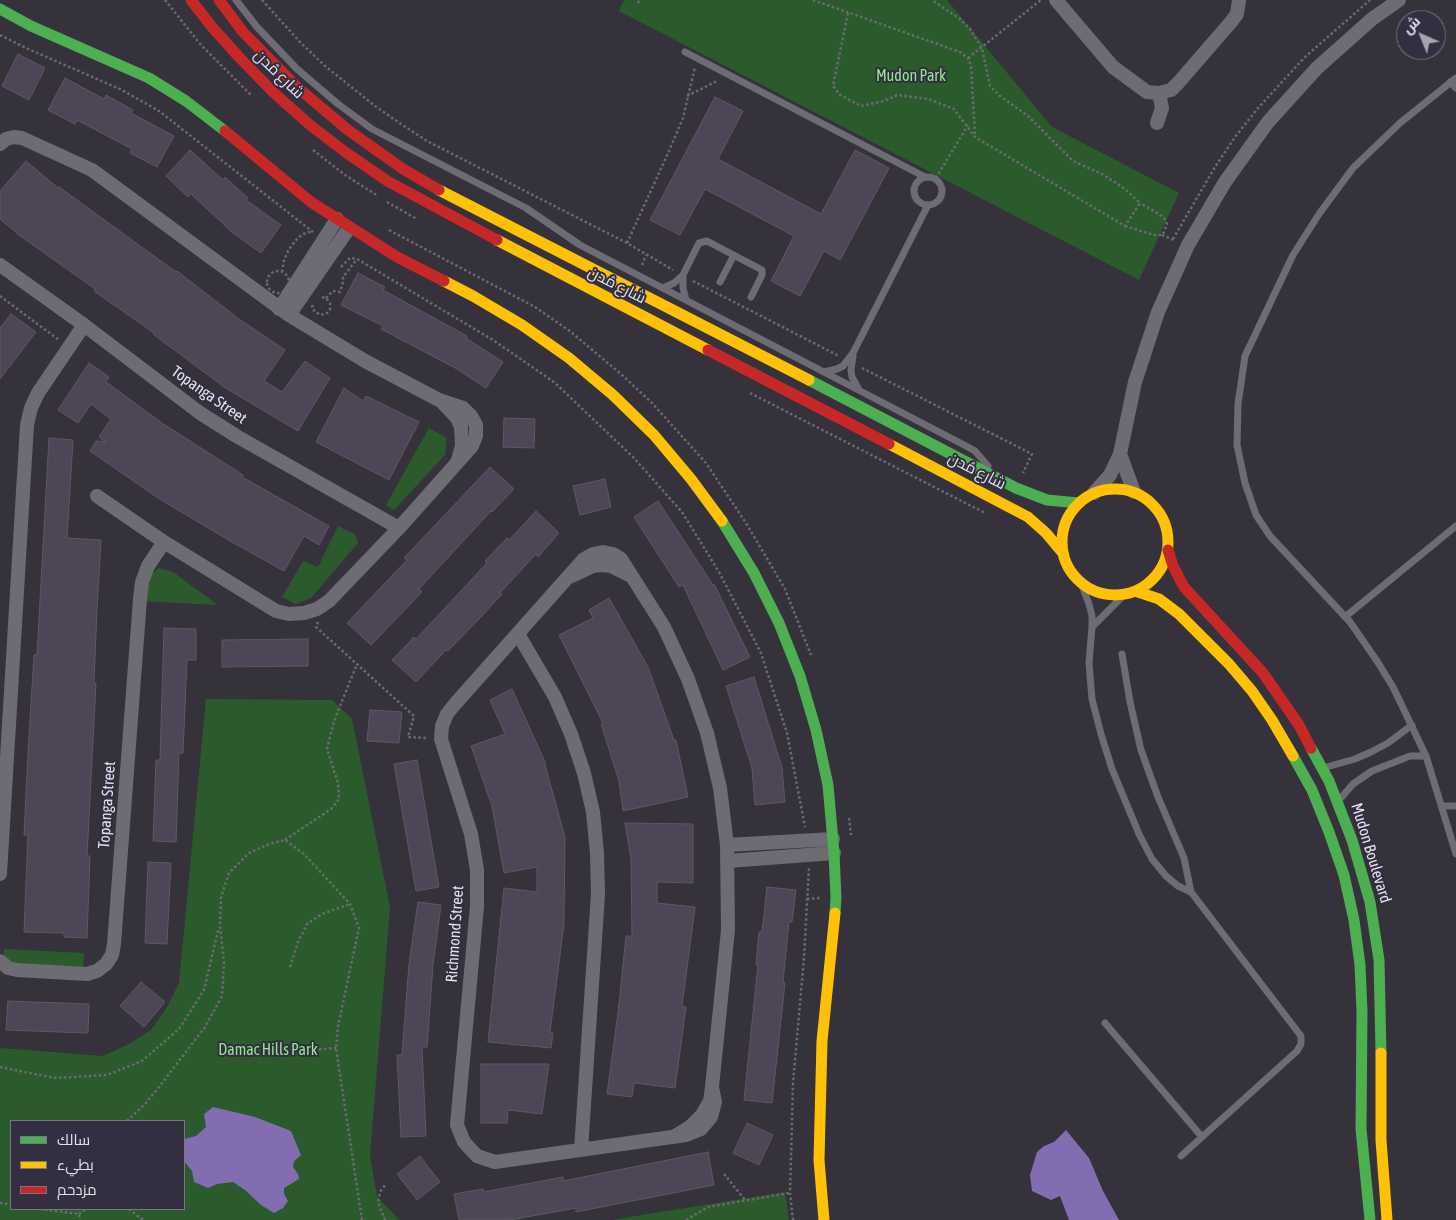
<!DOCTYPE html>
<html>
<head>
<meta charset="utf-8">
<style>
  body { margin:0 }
  #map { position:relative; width:1456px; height:1220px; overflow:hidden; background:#35323c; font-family:"Asap Condensed",Cairo,sans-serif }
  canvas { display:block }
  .legend { position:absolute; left:10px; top:1120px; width:175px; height:90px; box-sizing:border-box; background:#332e40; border:1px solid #797585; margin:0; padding:6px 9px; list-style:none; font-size:15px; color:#e3e0ec }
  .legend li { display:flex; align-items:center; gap:10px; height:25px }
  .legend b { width:25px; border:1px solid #797585 }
  .north { position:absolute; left:1396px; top:10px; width:50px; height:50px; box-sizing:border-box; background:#332e40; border:1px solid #797585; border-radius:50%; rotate:316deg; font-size:14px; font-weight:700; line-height:20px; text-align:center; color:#e3e0ec }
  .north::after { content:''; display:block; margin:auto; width:18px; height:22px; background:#a6a3ae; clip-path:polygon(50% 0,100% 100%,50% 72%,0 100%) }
</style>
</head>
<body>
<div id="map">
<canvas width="1456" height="1220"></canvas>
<ul class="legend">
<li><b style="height:6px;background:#4caf50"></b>سالك</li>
<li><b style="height:6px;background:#ffc107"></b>بطيء</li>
<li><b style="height:6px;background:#c62828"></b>مزدحم</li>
</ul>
<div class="north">ش</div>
</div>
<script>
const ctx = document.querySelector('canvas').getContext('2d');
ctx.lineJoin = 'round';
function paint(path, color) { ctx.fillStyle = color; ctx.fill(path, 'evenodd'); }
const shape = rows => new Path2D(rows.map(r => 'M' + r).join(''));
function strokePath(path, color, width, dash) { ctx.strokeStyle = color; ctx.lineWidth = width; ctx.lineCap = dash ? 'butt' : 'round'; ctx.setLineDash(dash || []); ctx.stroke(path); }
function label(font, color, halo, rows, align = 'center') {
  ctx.font = font + ' "Asap Condensed",Cairo,sans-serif'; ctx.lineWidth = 4; ctx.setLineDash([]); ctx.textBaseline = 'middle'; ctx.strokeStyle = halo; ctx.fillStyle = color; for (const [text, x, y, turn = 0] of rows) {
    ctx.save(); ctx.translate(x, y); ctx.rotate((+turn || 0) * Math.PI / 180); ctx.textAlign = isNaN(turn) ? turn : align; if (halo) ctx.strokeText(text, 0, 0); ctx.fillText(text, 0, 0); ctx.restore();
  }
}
paint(shape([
  [624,0,947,0,1052,127,1179,193,1139,280,619,11],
  [429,428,447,438,445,455,394,510,386,505],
  [338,526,355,534,358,543,311,598,296,604,282,597,303,561,318,567],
  [159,568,173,572,218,605,142,601,146,579],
  [206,699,332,700,352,719,390,907,370,1156,377,1196,399,1220,0,1220,0,1048,103,1056,129,1044,151,1030,167,1007,179,983],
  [11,1121,184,1121,184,1209,11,1209],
  [4,949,84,953,83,972,3,968],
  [785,1192,789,1220,611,1220]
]), '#2b5b2d');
paint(shape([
  [213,1107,255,1117,291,1131,301,1155,294,1161,293,1167,298,1174,299,1179,284,1188,284,1194,288,1201,283,1208,274,1213,261,1205,245,1190,233,1182,217,1184,208,1188,194,1182,192,1171,184,1161,184,1139,196,1136,206,1127,204,1114],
  [1066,1130,1089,1158,1103,1191,1119,1220,1069,1220,1060,1196,1051,1200,1032,1191,1030,1175,1037,1152,1044,1146,1054,1142]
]), '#826db0');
const building = shape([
  [18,54,45,68,29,100,2,86,18,54],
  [65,78,104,99,106,95,133,110,131,113,174,136,157,167,130,153,132,149,77,120,75,124,48,110,65,78],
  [715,97,743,111,718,159,821,214,855,150,889,168,840,260,824,251,800,296,771,281,794,236,705,189,680,235,650,220,715,97],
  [190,150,223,180,225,177,248,198,246,200,281,225,261,253,233,233,191,194,188,197,166,176,190,150],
  [26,161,58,188,59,187,176,272,177,271,239,319,285,350,264,381,282,392,305,361,330,378,298,431,224,387,153,334,154,333,94,291,95,289,19,235,0,219,0,191,26,161],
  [358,273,385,287,383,290,467,336,466,338,503,362,486,388,457,369,381,329,383,326,341,305,358,273],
  [11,314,36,332,0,379,0,328,11,314],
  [89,363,109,377,106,382,162,423,243,475,242,477,329,526,319,545,304,536,284,571,232,542,161,500,90,451,96,441,106,442,99,437,111,419,91,404,78,423,58,410,89,363],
  [344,388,363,401,366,396,419,422,389,480,316,442,344,388],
  [504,418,535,419,534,448,503,447,504,418],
  [49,438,73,440,67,538,101,540,97,609,94,683,96,683,87,856,90,856,87,938,64,937,64,933,24,932,28,835,24,835,28,752,34,655,37,655,49,438],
  [490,467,514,489,492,512,491,511,419,589,422,592,371,645,347,623,407,560,404,558,490,467],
  [605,479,611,507,580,515,573,486,605,479],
  [658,501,713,585,714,584,750,657,723,670,683,585,679,587,634,517,658,501],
  [536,511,559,533,538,557,536,554,500,593,502,594,480,618,448,651,446,650,416,682,392,660,414,637,416,639,487,563,485,561,507,538,509,540,536,511],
  [609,598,648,667,674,740,676,740,688,797,623,811,619,781,601,724,603,723,559,635,593,618,589,610,609,598],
  [164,628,196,629,196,660,187,660,183,753,179,753,176,842,153,841,156,760,160,760,164,628],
  [308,639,308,666,222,667,222,640,308,639],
  [754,677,782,768,785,802,755,805,752,768,726,686,754,677],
  [512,689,546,764,545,765,565,837,564,924,550,1032,553,1033,551,1048,488,1042,504,888,537,892,537,867,504,873,492,806,471,746,505,734,490,700,512,689],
  [370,710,402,712,399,743,367,741,370,710],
  [417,760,439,887,416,891,394,764,417,760],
  [625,823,693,824,693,883,657,882,657,903,695,907,682,1006,686,1007,675,1088,634,1083,632,1097,607,1094,618,1013,626,936,632,936,631,859,625,823],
  [148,862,171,863,167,944,145,943,148,862],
  [767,887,796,890,792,922,789,922,783,982,785,983,772,1103,744,1100,758,965,756,965,759,932,762,932,767,887],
  [418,902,441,905,433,965,427,1047,422,1047,426,1136,401,1137,397,1055,402,1055,409,964,418,902],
  [141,982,165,1002,144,1027,120,1006,141,982],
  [8,1001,89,1004,88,1033,6,1030,8,1001],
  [481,1064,549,1064,542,1114,508,1110,507,1123,481,1123,481,1064],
  [747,1123,773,1135,759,1165,733,1153,747,1123],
  [708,1152,714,1185,576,1212,576,1208,510,1220,459,1220,454,1194,483,1189,484,1192,563,1177,563,1181,708,1152],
  [420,1156,440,1182,417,1200,397,1174,420,1156]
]);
paint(building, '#4c4657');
strokePath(building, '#5c5961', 1);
strokePath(shape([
  [165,0,201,45,251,95],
  [262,0,300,42,325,66,375,106,401,124,427,141,627,243,673,270],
  [813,0,960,52,968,58,971,66,975,135],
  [638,3,639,0],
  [848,13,833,86,840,95,861,106,884,101,897,95,928,99,954,109,975,137,1125,226,1140,203,1125,189,1104,175,1073,161,1028,116,1000,96,990,86,982,48,970,29,960,19,932,0],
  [0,35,28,49,122,90,159,111,313,232],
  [968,58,1041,0],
  [687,96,717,81],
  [313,150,345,175,378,196],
  [936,178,968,125],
  [387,202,417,219],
  [1125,226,1154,235,1162,235,1164,232,1167,224,1164,218,1159,214,1140,203],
  [389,230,535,307,571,332,622,375,652,403,706,463,746,523,785,589,811,655],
  [1162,235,1174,240],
  [1173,239,1215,167,1235,137,1258,108,1305,57,1370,0],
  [627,243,669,151,683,118,695,67],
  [642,265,646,255],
  [341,267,350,258,357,259,493,340,554,382,633,457,682,512,719,572,761,653,787,733,805,827],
  '267 282a11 11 0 1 1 22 0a11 11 0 1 1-22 0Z',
  [282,272,284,260,289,249,297,239,303,234,313,231],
  [693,281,839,356],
  [0,296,59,340],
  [326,298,333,291,340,292,343,282,343,277,357,259],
  [313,305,312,307,315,312,321,315,327,313,330,309,330,303,326,298,320,297],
  [862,368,1032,454,1023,473],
  [750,393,985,513],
  [318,622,316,627,414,716,408,737,427,738],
  [849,818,851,835],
  [285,840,331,809,339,799,338,783,327,749,334,721,357,664],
  [807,899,820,898],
  [290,967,298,942,307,924,322,914,350,904],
  [299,1051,336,1048],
  [0,1067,55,1078,107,1075,142,1061,179,1029,204,990,219,927],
  [127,1121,146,1103,162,1083,205,1027,222,996,224,963,220,925,221,897,229,873,249,853,269,844,285,840,304,854,350,904,359,928,338,1026,336,1048,362,1220],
  [724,1174,745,1200],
  [0,1203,11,1204],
  [40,1209,79,1214,80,1220],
  [129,1209,143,1220],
  [79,1214,86,1209],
  [385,1220,378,1202,380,1192,386,1184],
  [686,1220,708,1207,789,1193],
  [793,1220,790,1193,793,1083,804,958,809,867]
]), '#6b6971', 2.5, [2.5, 2.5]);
strokePath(shape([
  [236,0,257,27,297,69,338,104,372,129,526,208,580,245,966,446,975,451,988,466],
  [685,52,925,177],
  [1456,78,1400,123,1353,168,1319,214,1293,255,1245,356,1238,404,1237,445,1245,483,1256,515,1270,536,1350,622,1377,661,1393,687,1426,756,1456,854],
  [1450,82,1456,88],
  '914 191a14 14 0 1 1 28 0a14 14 0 1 1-28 0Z',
  [683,275,683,288,686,300],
  [720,282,734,255],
  [663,288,674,283,683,275,699,243,707,241,762,270,762,275,751,297],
  [853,356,851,370,852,377,858,388],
  [824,372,837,369,843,366,853,353,928,205],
  [1081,583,1089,604,1092,616,1092,627,1089,663,1092,699,1101,734,1112,769,1139,834,1152,859,1166,876,1178,886,1191,892,1301,1036,1301,1044,1297,1051,1181,1156],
  [1345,617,1456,526],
  [1092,627,1125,594],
  [1122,654,1130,702,1141,750,1158,797,1184,858,1191,892],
  [1323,768,1355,759,1371,752,1388,743,1412,725],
  [1340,799,1353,784,1372,771,1410,756,1426,756],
  [1442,806,1456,806],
  [1105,1023,1202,1137]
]), '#6d6b73', 7);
strokePath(shape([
  [1056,0,1113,67,1147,92,1159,93,1171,90,1179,82,1231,22,1237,14,1239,0],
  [1157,123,1162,108,1159,93],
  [0,144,6,139,14,137,22,138,92,170,289,315,365,361,439,400,463,408,471,416,476,425,476,436,472,446,399,528,329,601,317,609,304,613,289,614,276,611,164,542,97,496],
  [0,265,84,325,200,413,238,437,399,528],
  [279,309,337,219],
  [289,315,349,228],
  [442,402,457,418,461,427,462,446,458,460],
  [1120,454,1134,492],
  [1094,493,1110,475,1120,454,1135,382,1158,312,1188,245,1225,182,1268,122,1317,68,1372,19,1399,0],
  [572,576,593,566,602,565,611,566,631,576],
  [518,634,555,697,571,734,584,773,593,812,597,853,598,894,581,1150],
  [727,845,833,839],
  [728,861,834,853],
  [0,874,27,425,31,408,38,393,84,325],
  [0,961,8,968,17,970,87,974,97,971,106,964,112,955,114,944,140,599,142,582,148,566,164,542],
  [675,1136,690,1127,702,1115,710,1101,712,1087,728,930,727,845,720,788,707,733,688,679,664,627,621,559,613,554,603,552,593,554,584,559,455,704,447,714,442,726,441,739,471,834,477,870,477,906,457,1125,464,1142,477,1156,495,1162,686,1135,701,1129,711,1117,715,1102,712,1087]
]), '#6d6b73', 14);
strokePath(shape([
  [0,9,31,26,149,78,186,101,225,131],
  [809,380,1016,488,1047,500,1079,503],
  [722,521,754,573,779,623,800,676,816,730,828,785,834,853,836,898,835,913],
  [1311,748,1329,781,1352,840,1370,902,1379,960,1381,1053],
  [1293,756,1312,790,1329,832,1344,875,1354,920,1360,965,1362,1011,1361,1129,1370,1220]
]), '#4caf50', 11);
strokePath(shape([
  [439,190,809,380],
  [497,240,708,350],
  [444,281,473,296,522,325,569,358,613,395,654,435,691,479,722,521],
  [889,444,1028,517,1046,533,1062,552],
  '1062 542a53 53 0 1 1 106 0a53 53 0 1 1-106 0Z',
  [1135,591,1159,599,1179,614,1229,664,1252,691,1272,720,1293,756],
  [1381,1053,1381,1140,1387,1220],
  [824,1220,819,1160,822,1041,835,913]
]), '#ffc107', 11);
strokePath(shape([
  [191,0,212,27,239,57,273,92,310,125,348,154,389,182,497,240],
  [219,0,243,32,297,87,348,130,403,169,439,190],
  [225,131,311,202,397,257,444,281],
  [708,350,889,444],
  [1168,550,1173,566,1184,587,1263,673,1299,725,1311,748]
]), '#c62828', 11);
label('16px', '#e3e0ec', '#332e40', [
  ["شارع مُدن",279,74,44],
  ["شارع مُدن",617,285,27],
  ["Topanga Street",209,395,35],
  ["شارع مُدن",977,471,27],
  ["Topanga Street",107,805,-86],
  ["Mudon Boulevard",1371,853,73],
  ["Richmond Street",455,934,-86]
]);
label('16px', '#93e692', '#332e40', [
  ["Mudon Park",911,76],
  ["Damac Hills Park",268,1050]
]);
</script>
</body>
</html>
